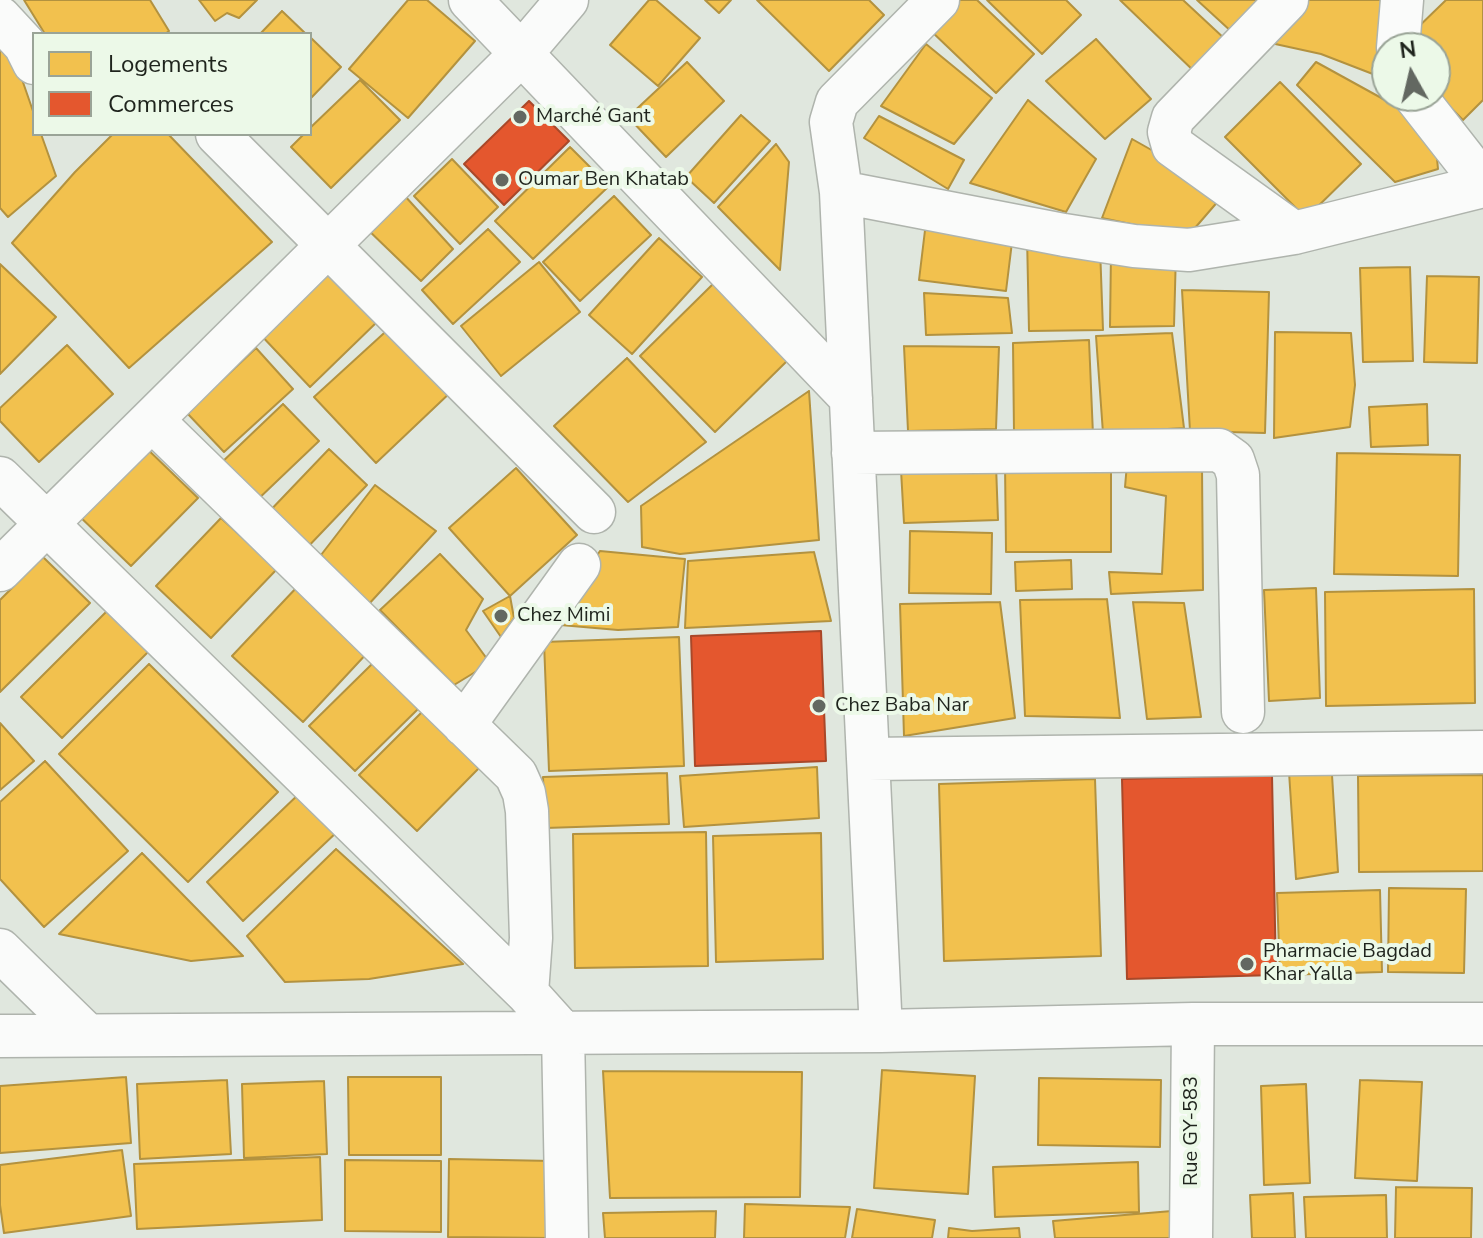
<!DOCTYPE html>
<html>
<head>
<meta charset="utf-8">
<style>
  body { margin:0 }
  #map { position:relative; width:1483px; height:1238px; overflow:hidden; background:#e0e7de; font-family:"Nunito Sans",sans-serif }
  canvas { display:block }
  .legend { position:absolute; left:32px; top:32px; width:280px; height:104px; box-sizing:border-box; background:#ecf9e8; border:2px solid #9aa497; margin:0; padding:10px 14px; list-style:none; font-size:24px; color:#1f241d }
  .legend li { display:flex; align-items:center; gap:16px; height:40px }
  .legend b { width:40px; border:2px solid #9aa497 }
  .north { position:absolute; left:1371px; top:32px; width:80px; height:80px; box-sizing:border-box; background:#ecf9e8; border:2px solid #9aa497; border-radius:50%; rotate:352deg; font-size:22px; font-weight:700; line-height:32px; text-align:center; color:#1f241d }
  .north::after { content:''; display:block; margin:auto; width:28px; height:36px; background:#636861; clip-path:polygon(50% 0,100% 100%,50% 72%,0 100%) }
</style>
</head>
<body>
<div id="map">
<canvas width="1483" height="1238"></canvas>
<ul class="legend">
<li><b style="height:22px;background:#f2c14e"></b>Logements</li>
<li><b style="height:22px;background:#e4572e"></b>Commerces</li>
</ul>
<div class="north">N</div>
</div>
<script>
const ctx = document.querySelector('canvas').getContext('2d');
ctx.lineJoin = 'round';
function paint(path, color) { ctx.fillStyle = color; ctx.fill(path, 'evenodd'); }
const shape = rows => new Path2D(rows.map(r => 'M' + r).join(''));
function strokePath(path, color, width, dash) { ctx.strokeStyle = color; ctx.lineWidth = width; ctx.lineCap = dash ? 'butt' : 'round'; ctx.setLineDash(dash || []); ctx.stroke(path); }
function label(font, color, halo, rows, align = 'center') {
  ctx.font = font + ' "Nunito Sans",sans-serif'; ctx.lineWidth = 8; ctx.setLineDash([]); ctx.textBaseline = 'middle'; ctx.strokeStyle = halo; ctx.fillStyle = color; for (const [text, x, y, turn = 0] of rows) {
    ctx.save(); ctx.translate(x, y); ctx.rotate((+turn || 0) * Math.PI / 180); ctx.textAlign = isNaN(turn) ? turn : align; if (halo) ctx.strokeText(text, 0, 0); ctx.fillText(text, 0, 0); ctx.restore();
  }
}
const homes = shape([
  [24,0,150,0,169,31,165,34,45,34,24,0],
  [199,0,257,0,239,18,227,13,215,21,199,0],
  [408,0,427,0,475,41,408,118,349,69,408,0],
  [649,0,656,0,700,38,658,86,610,45,649,0],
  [705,0,731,0,719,13,705,0],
  [757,0,869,0,884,15,829,71,757,0],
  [958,0,977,0,1034,54,996,93,930,30,958,0],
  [987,0,1066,0,1081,15,1042,54,987,0],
  [1120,0,1183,0,1226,40,1198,75,1120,0],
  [1197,0,1263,0,1233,33,1197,0],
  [1297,0,1381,0,1378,76,1321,54,1257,40,1297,0],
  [1446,0,1483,0,1483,100,1463,120,1435,92,1435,48,1413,48,1410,35,1446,0],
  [282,11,306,34,260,34,282,11],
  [0,30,8,39,34,114,34,134,41,134,56,176,8,217,0,208,0,30],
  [310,37,341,67,310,99,310,37],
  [1096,39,1151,99,1105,139,1046,81,1096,39],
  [926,44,992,98,954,144,881,106,926,44],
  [687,62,724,101,666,157,628,117,687,62],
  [1316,62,1434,127,1438,169,1395,182,1297,85,1316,62],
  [360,80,400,120,331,188,291,147,304,134,310,134,310,128,360,80],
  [1280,82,1361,164,1306,218,1225,137,1280,82],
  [1028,100,1096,159,1066,212,970,183,1028,100],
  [741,115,770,141,714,203,686,177,741,115],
  [879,116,964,160,948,189,864,138,879,116],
  [113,134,168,134,272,242,129,368,12,243,75,172,113,134],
  [1132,139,1226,192,1188,236,1102,218,1132,139],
  [776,144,789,162,780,270,718,207,776,144],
  [570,147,609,186,533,259,495,221,570,147],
  [452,159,498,207,460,244,414,196,452,159],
  [404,195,453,249,421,281,364,226,404,195],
  [614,196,651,235,580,301,543,262,614,196],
  [926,222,1013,234,1006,291,919,280,926,222],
  [488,229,520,262,453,324,422,290,488,229],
  [1027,236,1100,247,1103,330,1029,331,1027,236],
  [659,238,702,277,632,354,589,315,659,238],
  [1111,252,1176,252,1174,326,1110,327,1111,252],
  [539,262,580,312,501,376,461,326,539,262],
  [0,264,56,317,0,374,0,264],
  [327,266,379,320,310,387,258,332,327,266],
  [1410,267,1413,361,1363,362,1360,268,1410,267],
  [1427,276,1479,277,1477,363,1424,362,1427,276],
  [714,283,789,359,715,432,640,356,714,283],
  [1182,290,1269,292,1265,433,1190,431,1182,290],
  [924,293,1008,298,1012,333,926,335,924,293],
  [394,324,454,389,376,463,314,397,394,324],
  [1275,332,1351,333,1355,385,1350,427,1274,438,1275,332],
  [1172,333,1184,428,1103,433,1096,336,1172,333],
  [1089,340,1093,435,1014,433,1013,343,1089,340],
  [67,345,113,394,39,462,0,421,0,408,67,345],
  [904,346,999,347,996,429,908,431,904,346],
  [256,348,293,389,224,452,187,413,256,348],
  [627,358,706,442,628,502,554,426,627,358],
  [809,391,819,540,680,554,642,547,641,506,809,391],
  [283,404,319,441,254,503,219,465,283,404],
  [1427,404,1428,445,1371,447,1369,407,1427,404],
  [140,442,198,498,131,566,74,511,140,442],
  [329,449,367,485,302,553,264,517,329,449],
  [1337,453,1460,455,1458,576,1334,574,1337,453],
  [1111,462,1111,552,1006,552,1005,463,1111,462],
  [1127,464,1202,467,1203,590,1111,594,1109,572,1162,574,1166,496,1125,487,1127,464],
  [996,465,998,520,904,523,901,470,996,465],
  [516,468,577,535,510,596,449,528,516,468],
  [375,485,436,531,368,605,321,555,375,485],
  [221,518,277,569,211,638,156,586,221,518],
  [910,531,992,533,991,594,909,593,910,531],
  [600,551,685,559,678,627,618,630,549,624,600,551],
  [814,552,831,621,685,628,688,561,814,552],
  [440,554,483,599,466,630,490,663,454,685,380,610,440,554],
  [43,557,90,603,0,692,0,600,43,557],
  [1071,560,1072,589,1016,591,1015,562,1071,560],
  [298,586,369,651,303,722,232,656,298,586],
  [1316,588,1320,698,1269,701,1264,590,1316,588],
  [1474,589,1475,703,1326,706,1325,592,1474,589],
  [510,596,514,618,501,637,483,611,510,596],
  [1107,599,1120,718,1025,716,1020,600,1107,599],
  [1000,602,1015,718,904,736,900,604,1000,602],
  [1133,602,1184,603,1201,717,1147,719,1133,602],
  [113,605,154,646,62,738,21,697,113,605],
  [679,637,684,766,549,771,544,642,679,637],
  [373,663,418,709,355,771,309,726,373,663],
  [149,664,278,792,188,882,59,754,149,664],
  [422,712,479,768,417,831,359,775,422,712],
  [0,723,34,761,0,790,0,723],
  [45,761,128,851,44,927,0,879,0,802,45,761],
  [817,767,819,818,684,827,680,776,817,767],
  [1289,772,1332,775,1338,872,1296,879,1289,772],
  [667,773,669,824,545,828,543,777,667,773],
  [1483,775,1483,871,1359,872,1358,776,1483,775],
  [1095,779,1101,956,944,961,939,784,1095,779],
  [302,791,339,830,243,921,207,882,302,791],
  [706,832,708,966,575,968,573,834,706,832],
  [821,833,823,959,716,962,713,836,821,833],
  [336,849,463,964,369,979,285,982,247,936,336,849],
  [142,853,243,956,191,961,59,934,142,853],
  [1389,888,1466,889,1464,973,1388,972,1389,888],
  [1380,890,1382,972,1280,975,1277,893,1380,890],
  [882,1070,975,1076,968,1194,874,1188,882,1070],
  [603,1071,802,1072,800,1197,610,1198,603,1071],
  [126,1077,131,1143,0,1153,0,1086,126,1077],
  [348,1077,441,1077,441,1155,349,1155,348,1077],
  [1039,1078,1161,1080,1160,1147,1038,1145,1039,1078],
  [227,1080,231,1154,140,1159,137,1084,227,1080],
  [1360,1080,1422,1082,1417,1181,1355,1178,1360,1080],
  [324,1081,327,1154,244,1158,242,1084,324,1081],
  [1306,1084,1310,1183,1264,1185,1261,1086,1306,1084],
  [122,1150,131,1216,4,1233,0,1205,0,1165,122,1150],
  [320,1157,322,1220,137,1229,134,1164,320,1157],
  [449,1159,553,1161,552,1238,448,1237,449,1159],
  [345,1160,441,1161,441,1232,345,1231,345,1160],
  [1138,1162,1139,1212,995,1217,993,1167,1138,1162],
  [1396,1187,1472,1188,1471,1238,1395,1238,1396,1187],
  [1293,1193,1295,1238,1252,1238,1250,1195,1293,1193],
  [1386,1195,1387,1238,1306,1238,1304,1197,1386,1195],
  [745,1204,850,1207,845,1238,744,1238,745,1204],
  [857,1209,935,1220,932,1238,852,1238,857,1209],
  [716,1211,715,1238,605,1238,603,1213,716,1211],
  [1172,1211,1175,1238,1055,1238,1053,1221,1172,1211],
  [949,1228,972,1231,1019,1228,1020,1238,948,1238,949,1228]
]);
paint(homes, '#f2c14e');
strokePath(homes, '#b3923f', 2);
const shops = shape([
  [529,101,569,141,504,205,464,164,529,101],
  [821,631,826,761,695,766,691,636,821,631],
  [1272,775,1276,975,1127,979,1122,779,1272,775]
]);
paint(shops, '#e4572e');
strokePath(shops, '#a94829', 2);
const street = shape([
  [470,0,851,398],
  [1287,0,1173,118,1169,132,1173,146,1294,233],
  [0,18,25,45,34,63],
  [1398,48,1402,0],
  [1415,96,1483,183],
  [217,134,594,512],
  [841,192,1064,235,1134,246,1189,250,1294,233,1483,186],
  [152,420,516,775,524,793,527,811,531,938,527,993],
  [853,453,1219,450,1233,460,1238,475,1243,712],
  [0,478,527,993,563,1033,567,1238],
  [0,570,521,54,567,0],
  [464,725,579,565],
  [868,759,1483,752],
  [0,950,87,1035],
  [881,1031,841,192,831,122,837,102,938,0],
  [0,1036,881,1031,1193,1024,1483,1024],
  [1191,1238,1193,1024]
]);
strokePath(street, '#afb4ad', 45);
strokePath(street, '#fafbfa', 42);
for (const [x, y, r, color] of [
  [520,117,8,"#636861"],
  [502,180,8,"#636861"],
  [501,616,8,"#636861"],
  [819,706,8,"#636861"],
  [1247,964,8,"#636861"]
]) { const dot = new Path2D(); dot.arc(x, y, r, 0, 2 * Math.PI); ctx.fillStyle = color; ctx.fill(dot); strokePath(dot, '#ecf9e8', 3); }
label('20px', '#1f241d', '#ecf9e8', [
  ["Marché Gant",536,117],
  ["Oumar Ben Khatab",518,180],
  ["Chez Mimi",517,616],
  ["Chez Baba Nar",835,706],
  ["Pharmacie Bagdad",1263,952],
  ["Khar Yalla",1263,975]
], 'left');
label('20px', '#1f241d', '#ecf9e8', [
  ["Rue GY-583",1192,1131,-90]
]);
</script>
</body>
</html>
